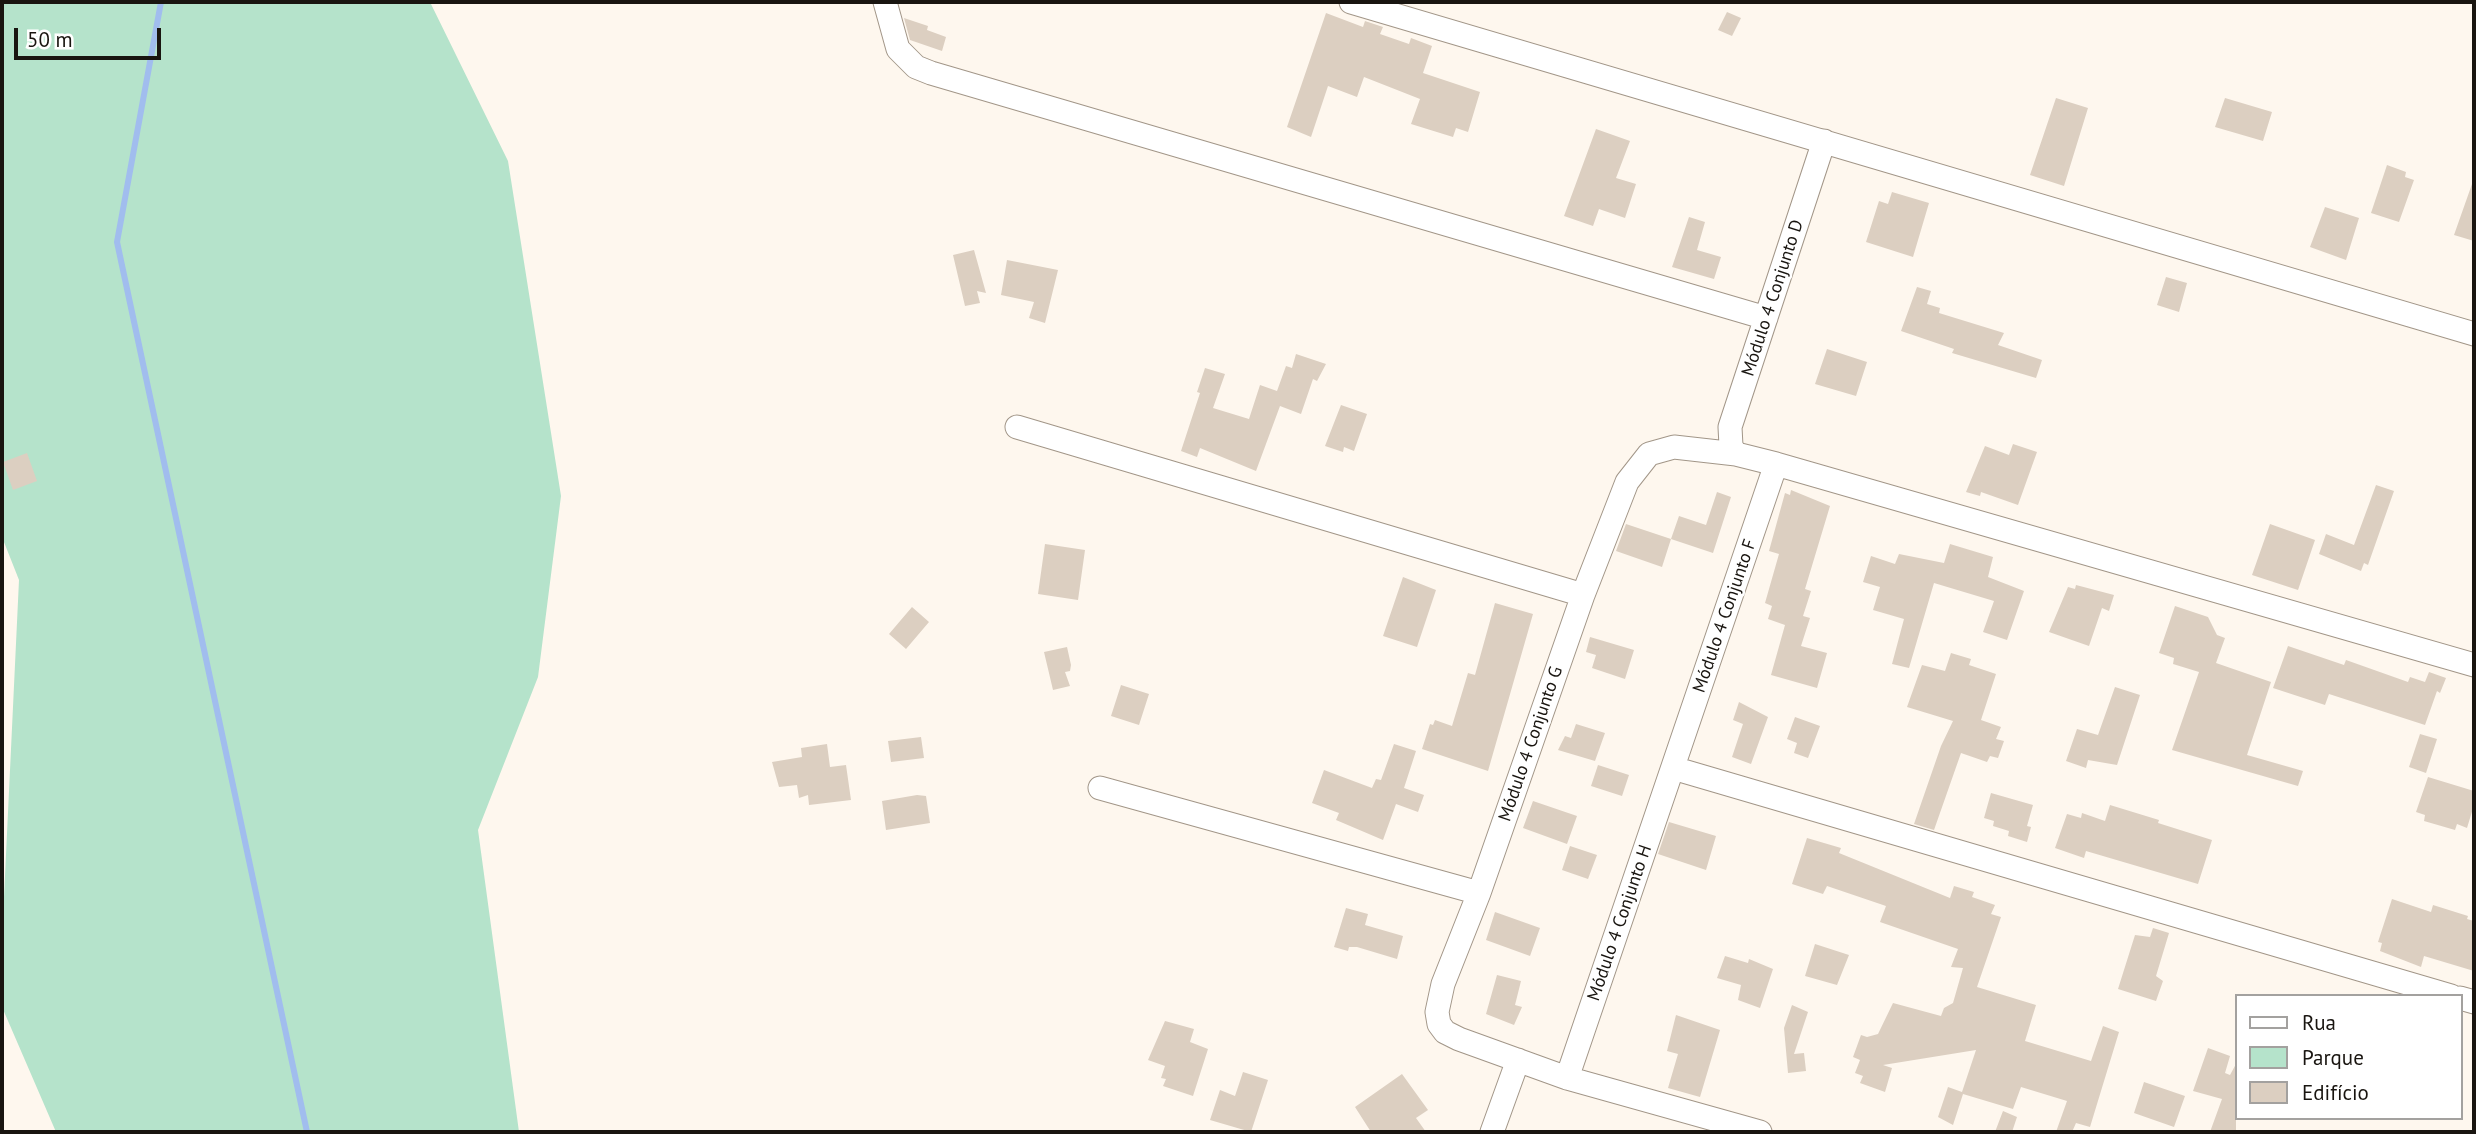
<!DOCTYPE html>
<html>
<head>
<meta charset="utf-8">
<style>
  body { margin:0 }
  #map { position:relative; width:2476px; height:1134px; overflow:hidden; background:#fef7ee; font-family:"PT Sans",sans-serif }
  canvas { display:block }
  .frame { position:absolute; inset:0; border:4px solid #191510; pointer-events:none }
  .legend { position:absolute; left:2235px; top:994px; width:228px; height:126px; box-sizing:border-box; background:#fff; border:2px solid #a3a19f; margin:0; padding:9px 12px; list-style:none; font-size:21px; color:#191510 }
  .legend li { display:flex; align-items:center; gap:14px; height:35px }
  .legend b { width:35px; border:2px solid #a3a19f }
  .scale { position:absolute; left:14px; top:28px; width:147px; height:32px; box-sizing:border-box; border:4px solid #191510; border-top:0; padding-left:9px; font-size:21px; line-height:24px; white-space:nowrap; color:#191510; -webkit-text-stroke:5px #fff; paint-order:stroke }
</style>
</head>
<body>
<div id="map">
<canvas width="2476" height="1134"></canvas>
<div class="frame"></div>
<ul class="legend">
<li><b style="height:9px;background:#fff"></b>Rua</li>
<li><b style="height:19px;background:#b5e3cb"></b>Parque</li>
<li><b style="height:19px;background:#dccfc1"></b>Edifício</li>
</ul>
<div class="scale">50 m</div>
</div>
<script>
const ctx = document.querySelector('canvas').getContext('2d');
ctx.lineJoin = 'round';
function paint(path, color) { ctx.fillStyle = color; ctx.fill(path, 'evenodd'); }
const shape = rows => new Path2D(rows.map(r => 'M' + r).join(''));
function strokePath(path, color, width, dash) { ctx.strokeStyle = color; ctx.lineWidth = width; ctx.lineCap = dash ? 'butt' : 'round'; ctx.setLineDash(dash || []); ctx.stroke(path); }
function label(font, color, halo, rows, align = 'center') {
  ctx.font = font + ' "PT Sans",sans-serif'; ctx.lineWidth = 5; ctx.setLineDash([]); ctx.textBaseline = 'middle'; ctx.strokeStyle = halo; ctx.fillStyle = color; for (const [text, x, y, turn = 0] of rows) {
    ctx.save(); ctx.translate(x, y); ctx.rotate((+turn || 0) * Math.PI / 180); ctx.textAlign = isNaN(turn) ? turn : align; if (halo) ctx.strokeText(text, 0, 0); ctx.fillText(text, 0, 0); ctx.restore();
  }
}
paint(shape([
  [2,2,430,2,508,161,561,496,538,677,478,830,519,1132,56,1132,2,1007,2,939,19,580,2,537]
]), '#b5e3cb');
strokePath(shape([
  [161,2,117,242,307,1132]
]), '#a1bdee', 6);
paint(shape([
  [1727,12,1741,18,1732,36,1718,30],
  [1326,13,1363,27,1365,21,1383,27,1380,34,1409,44,1411,38,1432,46,1423,73,1480,92,1468,132,1456,128,1453,137,1411,124,1420,99,1364,77,1357,97,1328,86,1311,137,1287,127],
  [904,18,928,26,927,30,946,37,942,51,910,40],
  [2056,98,2088,108,2064,186,2030,175],
  [2225,98,2272,112,2263,141,2215,127],
  [1596,129,1630,141,1616,178,1636,184,1625,218,1599,209,1593,226,1564,216],
  [2387,165,2406,172,2405,177,2414,180,2399,222,2371,213],
  [2472,184,2474,185,2474,241,2454,235],
  [1892,192,1929,203,1913,257,1866,242,1879,201,1888,204],
  [2325,207,2359,218,2346,260,2310,247],
  [1689,217,1705,222,1697,250,1721,257,1714,279,1672,267],
  [974,250,986,293,977,291,980,303,965,306,953,255],
  [1007,260,1058,270,1045,323,1029,318,1034,302,1001,295],
  [2166,277,2187,283,2179,312,2157,305],
  [1917,287,1931,291,1927,304,1940,308,1939,313,2004,333,1998,345,2042,360,2036,378,1952,353,1954,349,1901,331],
  [1827,349,1867,362,1856,396,1815,384],
  [1296,354,1326,364,1317,381,1313,379,1301,414,1280,406,1256,471,1200,448,1197,457,1181,451,1200,393,1197,392,1205,368,1225,374,1213,408,1249,419,1260,385,1277,391,1286,366,1292,368],
  [1341,405,1367,414,1354,451,1344,447,1343,452,1325,446],
  [2013,444,2037,452,2018,505,1981,492,1980,496,1966,492,1985,446,2009,455],
  [27,453,37,481,13,490,3,462],
  [2376,485,2394,491,2368,565,2364,563,2361,571,2319,554,2326,534,2354,545],
  [1791,490,1830,506,1805,589,1811,591,1803,616,1810,618,1801,646,1827,653,1817,688,1771,675,1785,625,1768,619,1772,606,1765,603,1779,554,1769,551,1785,493,1790,495],
  [1717,492,1731,497,1713,553,1671,539,1662,567,1616,551,1626,524,1671,539,1679,516,1706,525],
  [2270,524,2315,540,2298,590,2252,575],
  [1045,544,1085,550,1078,600,1038,594],
  [1950,544,1993,557,1988,577,2024,591,2007,640,1983,632,1994,601,1934,583,1909,668,1892,664,1904,619,1873,610,1880,587,1863,582,1871,556,1895,564,1899,554,1944,563],
  [1403,577,1436,590,1417,647,1383,636],
  [2076,585,2114,595,2109,611,2102,608,2089,646,2049,632,2068,587,2075,589],
  [1495,603,1533,614,1488,771,1422,749,1430,724,1433,725,1435,720,1452,726,1468,673,1475,675],
  [2175,606,2208,617,2217,635,2225,638,2216,663,2271,682,2247,755,2303,771,2298,786,2172,750,2199,672,2173,664,2174,658,2159,653],
  [912,607,929,622,906,649,889,634],
  [1590,637,1634,650,1625,679,1592,668,1596,655,1586,652],
  [2288,646,2344,665,2346,660,2408,682,2410,677,2425,682,2429,672,2446,678,2440,693,2437,691,2425,725,2329,694,2325,705,2273,688],
  [1067,647,1071,665,1070,671,1065,672,1070,686,1053,690,1044,652],
  [1951,653,1971,659,1969,665,1996,674,1981,720,2001,727,1996,739,2004,741,1998,758,1990,756,1987,762,1961,753,1934,830,1914,824,1941,746,1953,721,1907,707,1922,665,1945,671],
  [1121,685,1149,694,1139,725,1111,716],
  [2115,687,2140,695,2117,765,2088,760,2086,768,2066,761,2077,729,2098,735],
  [1739,702,1768,717,1751,764,1732,757,1743,724,1733,720],
  [1795,717,1820,726,1808,758,1794,753,1797,743,1787,739],
  [1576,724,1605,733,1595,761,1558,750,1565,736,1571,738],
  [2420,734,2437,739,2426,773,2409,767],
  [921,737,924,758,891,762,888,741],
  [827,744,830,767,846,765,851,800,809,805,808,795,799,798,797,785,779,787,772,762,802,757,801,748],
  [1394,744,1416,751,1404,788,1424,795,1418,812,1396,804,1383,840,1336,820,1339,813,1312,803,1324,770,1372,788,1376,779,1381,780],
  [1598,765,1629,775,1622,796,1591,786],
  [2428,777,2474,791,2474,805,2467,828,2457,824,2455,830,2424,821,2425,815,2416,812],
  [1991,793,2033,805,2027,826,2031,827,2027,842,2008,836,2009,831,1993,826,1994,821,1984,818],
  [917,795,926,796,930,823,886,830,882,801],
  [1533,801,1577,816,1567,844,1523,828],
  [2110,805,2159,820,2158,823,2212,840,2198,884,2086,851,2084,858,2055,848,2067,814,2081,818,2082,813,2105,821],
  [1669,822,1716,836,1706,870,1658,854],
  [1807,838,1841,848,1839,853,1950,898,1954,886,1974,892,1972,897,1995,905,1991,914,2001,917,1977,987,2036,1005,2025,1041,2091,1061,2103,1026,2119,1032,2090,1127,2076,1123,2072,1132,2056,1132,2067,1101,2021,1087,2013,1109,1963,1094,1953,1125,1938,1117,1948,1087,1962,1092,1976,1050,1883,1065,1892,1068,1885,1092,1860,1083,1863,1076,1855,1073,1860,1060,1853,1057,1861,1035,1867,1037,1878,1034,1893,1003,1941,1016,1944,1008,1953,1003,1963,968,1951,967,1958,949,1880,922,1886,906,1827,886,1823,894,1792,884],
  [1570,846,1597,855,1588,879,1562,870],
  [2392,899,2431,912,2433,905,2468,916,2467,919,2474,921,2474,971,2424,956,2421,967,2380,951,2382,943,2378,942],
  [1346,908,1368,914,1365,925,1403,936,1397,959,1357,947,1349,947,1348,951,1334,947],
  [1495,912,1540,928,1530,956,1486,940],
  [2153,928,2169,933,2156,976,2163,981,2156,1001,2118,989,2135,935,2150,937],
  [1815,944,1849,955,1837,985,1805,976],
  [1725,956,1748,963,1749,959,1773,969,1760,1008,1738,1000,1741,985,1717,978],
  [1497,975,1521,981,1515,1005,1522,1007,1514,1025,1486,1014],
  [1792,1005,1808,1012,1794,1054,1804,1053,1806,1071,1788,1073,1784,1028],
  [1676,1015,1720,1030,1700,1097,1668,1088,1678,1054,1667,1051],
  [1165,1021,1194,1029,1190,1042,1208,1049,1193,1096,1163,1086,1166,1079,1161,1078,1165,1066,1148,1060],
  [2208,1048,2230,1056,2225,1073,2230,1075,2236,1064,2236,1132,2210,1132,2222,1099,2193,1091],
  [1243,1072,1268,1080,1251,1132,1210,1120,1220,1090,1235,1096],
  [1402,1074,1428,1110,1416,1118,1426,1132,1371,1132,1355,1107],
  [2144,1082,2185,1096,2174,1127,2134,1113],
  [2003,1111,2017,1117,2012,1132,1995,1132]
]), '#dccfc1');
const minor = shape([
  [885,2,898,49,916,67,931,73,1766,318],
  [1351,2,2474,334],
  [1017,427,1583,595],
  [1736,454,1731,446,1730,427,1824,141],
  [1673,768,2451,996],
  [1100,788,1479,893],
  [2460,998,2474,1002],
  [1567,1078,1776,464],
  [1492,1132,1518,1060],
  [1760,1132,1567,1078,1459,1039,1445,1032,1439,1024,1437,1012,1443,984,1479,893,1583,595,1627,482,1649,454,1674,447,1736,454,1776,464,2474,665]
]);
strokePath(minor, '#a29688', 25);
strokePath(minor, '#fff', 23);
label('18px', '#191510', '#fff', [
  ["Módulo 4 Conjunto D",1773,298,-72],
  ["Módulo 4 Conjunto F",1725,616,-71],
  ["Módulo 4 Conjunto G",1531,744,-71],
  ["Módulo 4 Conjunto H",1620,923,-71]
]);
</script>
</body>
</html>
